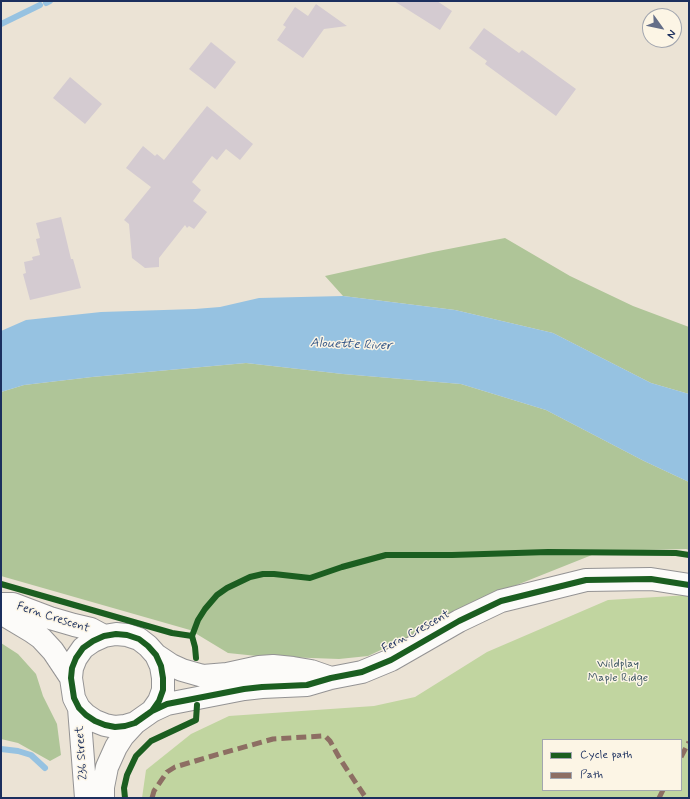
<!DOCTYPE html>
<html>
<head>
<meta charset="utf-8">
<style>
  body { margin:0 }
  #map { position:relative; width:690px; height:799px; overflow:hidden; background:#ebe3d5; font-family:Mynerve,sans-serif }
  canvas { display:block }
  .frame { position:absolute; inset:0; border:2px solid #1b2f5e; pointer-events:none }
  .legend { position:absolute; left:542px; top:739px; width:140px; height:52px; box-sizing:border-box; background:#fcf5e5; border:1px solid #a2a6af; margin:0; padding:5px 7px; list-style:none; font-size:12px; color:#1b2f5e }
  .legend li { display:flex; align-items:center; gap:8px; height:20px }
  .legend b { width:20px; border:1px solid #a2a6af }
  .north { position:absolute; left:642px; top:8px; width:40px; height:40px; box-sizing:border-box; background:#fcf5e5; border:1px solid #a2a6af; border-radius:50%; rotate:123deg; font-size:11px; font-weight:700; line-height:16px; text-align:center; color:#1b2f5e }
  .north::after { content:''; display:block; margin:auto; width:14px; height:18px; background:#646e88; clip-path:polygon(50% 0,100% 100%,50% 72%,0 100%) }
</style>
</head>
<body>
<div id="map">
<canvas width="690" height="799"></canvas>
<div class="frame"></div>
<ul class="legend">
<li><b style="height:5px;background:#1b5e20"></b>Cycle path</li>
<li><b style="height:5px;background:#8d6e63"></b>Path</li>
</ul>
<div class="north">N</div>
</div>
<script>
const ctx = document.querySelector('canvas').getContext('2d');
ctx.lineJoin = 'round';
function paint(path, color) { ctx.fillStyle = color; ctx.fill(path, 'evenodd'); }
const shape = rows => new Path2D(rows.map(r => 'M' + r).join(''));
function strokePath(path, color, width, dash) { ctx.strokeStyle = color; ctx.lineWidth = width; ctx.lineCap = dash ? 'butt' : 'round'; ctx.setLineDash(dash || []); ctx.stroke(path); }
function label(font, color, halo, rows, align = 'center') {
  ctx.font = font + ' Mynerve,sans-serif'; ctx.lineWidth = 3; ctx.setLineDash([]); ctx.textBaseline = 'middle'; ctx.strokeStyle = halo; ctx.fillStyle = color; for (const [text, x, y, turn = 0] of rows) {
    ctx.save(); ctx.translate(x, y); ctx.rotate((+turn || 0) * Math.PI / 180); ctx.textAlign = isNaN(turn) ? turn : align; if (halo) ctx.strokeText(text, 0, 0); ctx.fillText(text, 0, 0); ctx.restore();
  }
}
paint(shape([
  [689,595,689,798,142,798,146,770,191,734,229,716,374,706,415,697,487,652,608,600],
  [543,740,681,740,681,790,543,790]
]), '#c1d5a0');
paint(shape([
  [505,238,570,276,633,306,689,327,689,394,651,383,553,333,455,310,343,296,325,276,433,252],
  [246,363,343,374,461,384,546,410,644,461,689,482,689,550,686,549,602,551,464,606,415,634,368,656,339,659,257,656,228,653,190,630,1,576,1,392,24,385,92,377],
  [1,643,18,654,36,674,43,696,57,724,61,755,50,761,18,743,1,739]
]), '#afc598');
paint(shape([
  [343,296,455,310,553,333,651,383,689,394,689,482,644,461,546,410,461,384,343,374,246,363,92,377,24,385,1,392,1,331,26,320,101,312,195,309,220,307,259,298]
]), '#96c2e1');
strokePath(shape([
  [46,3,50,1],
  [1,24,40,5],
  [1,749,18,751,31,755,45,768]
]), '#96c2e1', 6);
paint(shape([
  [394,1,437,1,452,11,440,30],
  [316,4,347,26,324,29,303,58,277,40,286,27,283,25,295,7,308,16],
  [484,28,519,53,522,50,576,89,556,116,485,64,487,61,469,48],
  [211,42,236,62,215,89,189,69],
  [70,77,102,104,85,124,53,98],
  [207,106,253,144,240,160,226,149,217,160,212,156,192,182,201,190,193,201,207,212,194,229,189,226,187,228,185,225,159,258,159,267,145,268,132,258,129,224,124,220,151,187,126,168,143,146,155,156,157,154,164,160],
  [61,217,71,259,73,259,81,288,30,300,23,274,26,273,24,262,33,260,32,257,40,255,36,239,40,238,36,223]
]), '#d4cbd1');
const minor = shape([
  [1,604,13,604,50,618,74,625,91,629,104,636],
  [1,613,31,631,41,638,53,651,71,678],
  [156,655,171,665,182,670,203,676,227,674,259,667,273,666,293,668,311,671,331,678],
  [79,708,86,798],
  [152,711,159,701,163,690,163,678,161,666,156,655,148,646,139,639,127,635,116,634,104,636,93,641,83,648,76,658,72,668,71,678,74,698,79,708,86,715,95,721,105,725,115,727,125,726,135,723,152,711,167,704,244,689,262,687,307,685,331,678,362,672,391,660,459,621,501,601,586,580,651,579,689,585],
  [103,798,103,787,107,767,116,747,123,736,135,723]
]);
strokePath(minor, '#949394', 24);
strokePath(minor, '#fcfbf9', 22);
strokePath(shape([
  [681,757,689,742],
  [152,798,154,791,167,772,175,767,219,754,273,739,322,736,326,737,330,741,340,759,366,798],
  [659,798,663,790]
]), '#8d6e63', 5, [10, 5]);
strokePath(shape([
  [1,584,172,633,192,636],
  [196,658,195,647,192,636,198,620,205,609,217,595,227,588,250,577,263,574,274,574,310,578,342,567,386,555,452,555,548,552,676,553,689,555],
  [152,711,159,701,163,690,163,678,161,666,156,655,148,646,139,639,127,635,116,634,104,636,93,641,83,648,76,658,72,668,71,678,74,698,79,708,86,715,95,721,105,725,115,727,125,726,135,723,152,711,167,704,244,689,262,687,307,685,331,678,362,672,391,660,459,621,501,601,586,580,651,579,689,585],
  [125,798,124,788,127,775,136,756,151,741,196,720,197,705]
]), '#1b5e20', 6);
label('12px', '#1b2f5e', '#fcf5e5', [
  ["Fern Crescent",53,618,18],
  ["Fern Crescent",416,632,-29],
  ["236 Street",82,753,-94]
]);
label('12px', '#3c5664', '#fcf5e5', [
  ["Wildplay",618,664],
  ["Maple Ridge",618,678]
]);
label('italic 13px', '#355787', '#fcf5e5', [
  ["Alouette River",351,345,2]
]);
</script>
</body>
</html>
